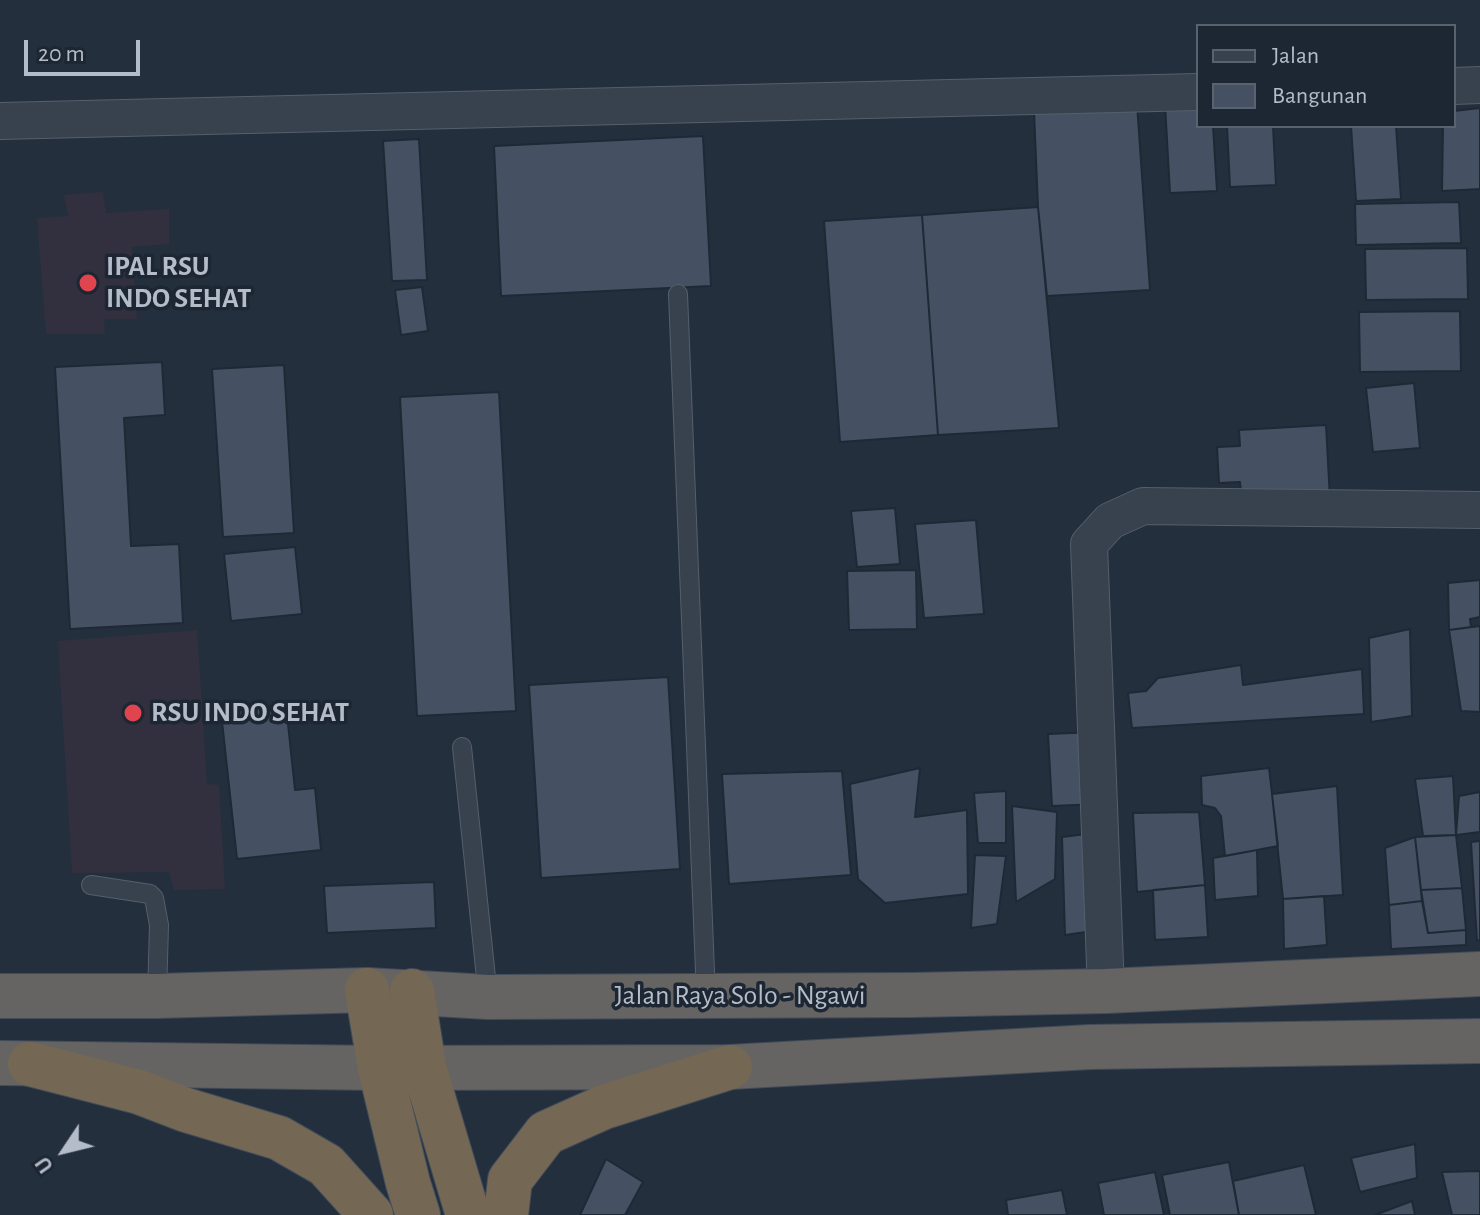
<!DOCTYPE html>
<html>
<head>
<meta charset="utf-8">
<style>
  body { margin:0 }
  #map { position:relative; width:1480px; height:1215px; overflow:hidden; background:#242f3e; font-family:"Alegreya Sans",sans-serif }
  canvas { display:block }
  .legend { position:absolute; left:1196px; top:24px; width:260px; height:104px; box-sizing:border-box; background:#1d2633; border:2px solid #59626f; margin:0; padding:10px 14px; list-style:none; font-size:24px; color:#b4bcc9 }
  .legend li { display:flex; align-items:center; gap:16px; height:40px }
  .legend b { width:40px; border:2px solid #59626f }
  .north { position:absolute; left:24px; top:1111px; width:80px; height:80px; -webkit-text-stroke:6px #1d2633; paint-order:stroke; rotate:235deg; font-size:22px; font-weight:700; line-height:32px; text-align:center; color:#b4bcc9 }
  .north::after { content:''; display:block; margin:auto; width:28px; height:36px; background:#b4bcc9; clip-path:polygon(50% 0,100% 100%,50% 72%,0 100%) }
  .scale { position:absolute; left:24px; top:40px; width:116px; height:36px; box-sizing:border-box; border:4px solid #b4bcc9; border-top:0; padding-left:10px; font-size:24px; line-height:28px; white-space:nowrap; color:#b4bcc9; -webkit-text-stroke:6px #1d2633; paint-order:stroke }
</style>
</head>
<body>
<div id="map">
<canvas width="1480" height="1215"></canvas>
<ul class="legend">
<li><b style="height:10px;background:#38414e"></b>Jalan</li>
<li><b style="height:22px;background:#455162"></b>Bangunan</li>
</ul>
<div class="north">U</div>
<div class="scale">20 m</div>
</div>
<script>
const ctx = document.querySelector('canvas').getContext('2d');
ctx.lineJoin = 'round';
function paint(path, color) { ctx.fillStyle = color; ctx.fill(path, 'evenodd'); }
const shape = rows => new Path2D(rows.map(r => 'M' + r).join(''));
function strokePath(path, color, width, dash) { ctx.strokeStyle = color; ctx.lineWidth = width; ctx.lineCap = dash ? 'butt' : 'round'; ctx.setLineDash(dash || []); ctx.stroke(path); }
function label(font, color, halo, rows, align = 'center') {
  ctx.font = font + ' "Alegreya Sans",sans-serif'; ctx.lineWidth = 7; ctx.setLineDash([]); ctx.textBaseline = 'middle'; ctx.strokeStyle = halo; ctx.fillStyle = color; for (const [text, x, y, turn = 0] of rows) {
    ctx.save(); ctx.translate(x, y); ctx.rotate((+turn || 0) * Math.PI / 180); ctx.textAlign = isNaN(turn) ? turn : align; if (halo) ctx.strokeText(text, 0, 0); ctx.fillText(text, 0, 0); ctx.restore();
  }
}
paint(shape([
  [103,192,106,213,169,209,169,244,132,247,137,319,104,319,105,334,46,334,37,218,68,216,64,195],
  [197,630,207,784,219,785,225,889,174,890,169,872,72,873,58,641]
]), '#32303f');
const building = shape([
  [1198,102,1198,126,1213,126,1217,191,1170,193,1165,104,1198,102],
  [1137,104,1150,290,1047,296,1038,207,1034,111,1137,104],
  [1480,108,1480,189,1442,191,1443,126,1454,126,1454,111,1480,108],
  [1227,126,1273,126,1276,185,1230,187,1227,126],
  [1351,126,1396,126,1401,199,1356,201,1351,126],
  [703,136,711,286,501,296,494,146,703,136],
  [419,139,427,280,392,281,383,141,419,139],
  [1459,202,1461,243,1356,245,1355,204,1459,202],
  [1038,207,1059,428,938,435,922,215,1038,207],
  [922,215,938,435,840,442,824,221,922,215],
  [1467,248,1468,299,1366,300,1365,249,1467,248],
  [422,287,428,331,401,335,395,290,422,287],
  [1460,311,1461,371,1360,372,1359,312,1460,311],
  [162,362,165,415,124,418,131,546,179,544,183,623,70,629,55,367,162,362],
  [284,365,294,533,223,537,212,369,284,365],
  [1414,383,1420,448,1373,452,1366,388,1414,383],
  [499,392,516,711,417,716,400,397,499,392],
  [1326,425,1330,499,1242,504,1240,482,1219,483,1217,447,1240,446,1239,430,1326,425],
  [895,508,900,564,857,567,851,511,895,508],
  [976,520,984,614,924,618,915,524,976,520],
  [295,547,302,614,231,621,224,554,295,547],
  [916,570,917,629,849,630,847,571,916,570],
  [1480,580,1480,617,1470,619,1471,627,1449,630,1448,583,1480,580],
  [1480,626,1480,712,1461,711,1449,630,1480,626],
  [1410,629,1412,716,1371,722,1369,638,1410,629],
  [1241,665,1243,685,1362,669,1364,714,1132,728,1128,693,1146,691,1158,678,1241,665],
  [668,677,680,869,541,878,529,685,668,677],
  [286,705,295,790,315,788,321,850,237,859,221,712,286,705],
  [1096,732,1098,804,1052,806,1048,734,1096,732],
  [920,768,915,817,967,810,968,894,885,903,858,879,850,784,920,768],
  [1269,768,1278,846,1225,856,1221,816,1215,808,1202,805,1201,776,1269,768],
  [842,771,851,875,729,884,722,774,842,771],
  [1453,776,1456,835,1423,836,1415,779,1453,776],
  [1337,786,1343,895,1283,899,1272,794,1337,786],
  [1006,791,1006,843,978,843,974,793,1006,791],
  [1480,792,1480,832,1456,835,1459,796,1480,792],
  [1012,806,1057,812,1055,879,1016,902,1012,806],
  [1199,812,1205,885,1137,892,1133,813,1199,812],
  [1094,833,1100,930,1065,935,1062,837,1094,833],
  [1456,835,1462,888,1421,890,1415,837,1456,835],
  [1415,837,1422,901,1389,905,1385,848,1415,837],
  [1480,841,1480,940,1477,941,1471,842,1480,841],
  [1257,850,1258,896,1215,900,1213,858,1257,850],
  [975,855,1006,856,997,924,971,928,975,855],
  [434,882,436,928,327,933,324,886,434,882],
  [1205,885,1208,937,1155,940,1153,890,1205,885],
  [1462,888,1466,930,1428,933,1421,890,1462,888],
  [1324,896,1327,945,1284,949,1283,899,1324,896],
  [1422,901,1428,933,1466,930,1466,945,1391,949,1389,905,1422,901],
  [1415,1144,1417,1178,1360,1192,1351,1158,1415,1144],
  [606,1159,643,1182,625,1215,580,1215,606,1159],
  [1229,1162,1239,1215,1170,1215,1162,1175,1229,1162],
  [1304,1165,1316,1215,1239,1215,1233,1181,1304,1165],
  [1480,1171,1480,1215,1452,1215,1442,1172,1480,1171],
  [1155,1172,1164,1215,1104,1215,1098,1183,1155,1172],
  [1062,1190,1067,1215,1008,1215,1006,1200,1062,1190],
  [1412,1201,1415,1215,1375,1215,1412,1201]
]);
paint(building, '#455162');
strokePath(building, '#1f2835', 2);
const service = shape([
  [678,294,706,997],
  [462,747,488,997],
  [91,885,150,894,154,898,159,925,157,996]
]);
const minor = shape([
  [1454,86,1480,85],
  [0,121,1198,92],
  [1106,991,1089,544,1110,521,1143,506,1480,510]
]);
const trunk = shape([
  [0,996,157,996,367,990,488,997,913,995,1106,991,1480,974],
  [0,1063,380,1068,730,1067,1090,1047,1480,1041]
]);
const motorway = shape([
  [367,990,380,1068,408,1183,418,1215],
  [412,991,424,1067,468,1215],
  [30,1064,139,1092,186,1110,279,1138,326,1165,371,1215],
  [506,1215,510,1180,546,1133,604,1107,730,1067]
]);
strokePath(service, '#565f6c', 20);
strokePath(minor, '#565f6c', 38);
strokePath(trunk, '#434c59', 46);
strokePath(motorway, '#434c59', 46);
strokePath(service, '#38414e', 18);
strokePath(minor, '#38414e', 36);
strokePath(trunk, '#656462', 44);
strokePath(motorway, '#746855', 44);
for (const [x, y, r, color] of [
  [88,283,10,"#e0444e"],
  [133,713,10,"#e0444e"]
]) { const dot = new Path2D(); dot.arc(x, y, r, 0, 2 * Math.PI); ctx.fillStyle = color; ctx.fill(dot); strokePath(dot, '#1d2633', 3); }
label('bold 28px', '#b4bcc9', '#1d2633', [
  ["IPAL RSU",106,267],
  ["INDO SEHAT",106,299],
  ["RSU INDO SEHAT",151,713]
], 'left');
label('28px', '#b4bcc9', '#1d2633', [
  ["Jalan Raya Solo - Ngawi",740,996]
]);
</script>
</body>
</html>
